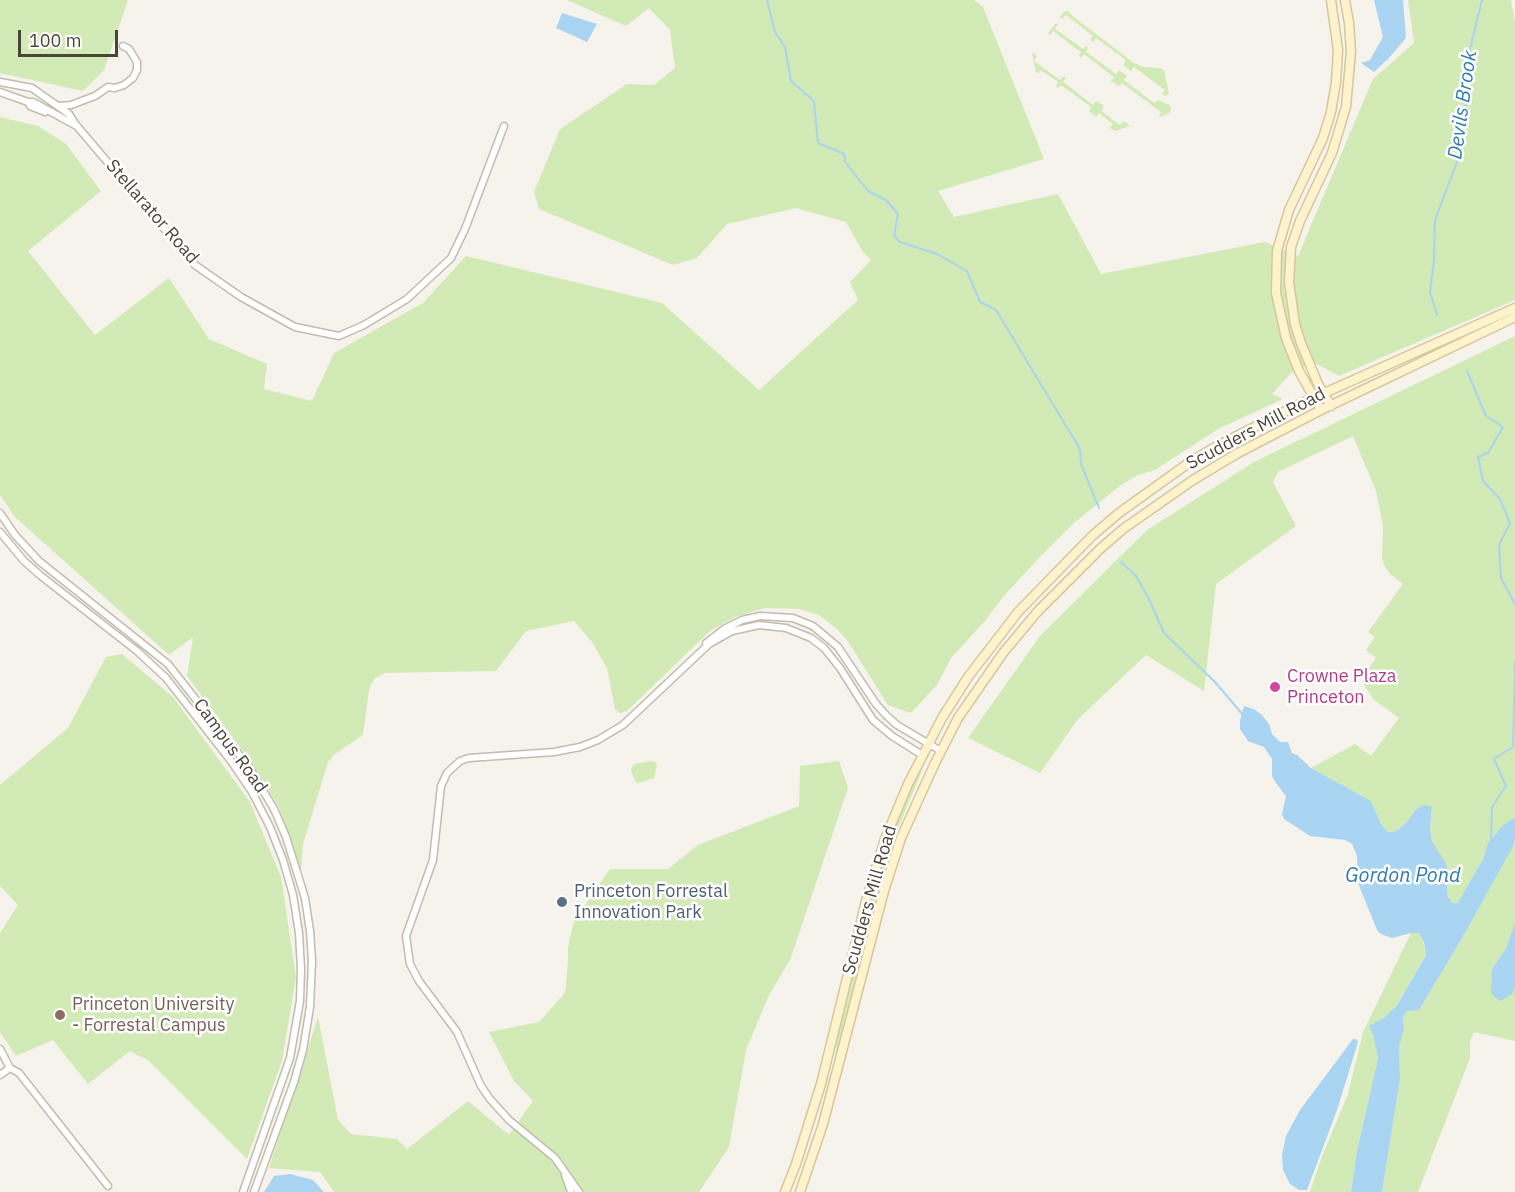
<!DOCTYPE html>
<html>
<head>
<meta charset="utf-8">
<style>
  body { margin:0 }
  #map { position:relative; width:1515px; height:1192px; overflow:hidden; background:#f6f3ec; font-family:"IBM Plex Sans",sans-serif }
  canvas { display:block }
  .scale { position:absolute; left:18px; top:30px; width:100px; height:27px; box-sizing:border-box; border:3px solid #4b4439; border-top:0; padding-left:8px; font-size:18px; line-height:21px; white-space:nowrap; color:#4b4439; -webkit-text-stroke:4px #fff; paint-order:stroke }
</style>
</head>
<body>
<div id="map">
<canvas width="1515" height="1192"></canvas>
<div class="scale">100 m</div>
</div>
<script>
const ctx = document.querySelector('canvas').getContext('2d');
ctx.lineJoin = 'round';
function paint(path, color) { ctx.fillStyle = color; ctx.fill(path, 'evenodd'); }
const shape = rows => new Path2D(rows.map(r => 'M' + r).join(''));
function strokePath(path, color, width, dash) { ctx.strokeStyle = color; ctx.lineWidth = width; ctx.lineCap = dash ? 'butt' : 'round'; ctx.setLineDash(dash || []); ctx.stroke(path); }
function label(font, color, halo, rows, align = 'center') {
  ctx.font = font + ' "IBM Plex Sans",sans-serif'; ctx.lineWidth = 5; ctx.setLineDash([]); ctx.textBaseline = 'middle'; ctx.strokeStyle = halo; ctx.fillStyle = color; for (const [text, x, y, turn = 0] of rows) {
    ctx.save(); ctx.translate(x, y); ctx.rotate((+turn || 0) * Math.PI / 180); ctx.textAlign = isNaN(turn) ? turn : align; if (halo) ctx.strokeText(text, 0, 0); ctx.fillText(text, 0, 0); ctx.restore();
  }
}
paint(shape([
  [0,0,128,0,104,70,83,91,0,73],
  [567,0,974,0,983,7,1044,159,938,191,954,217,1058,194,1101,274,1265,242,1298,256,1373,79,1414,43,1408,0,1511,0,1515,22,1515,300,1339,376,1317,364,1294,370,1272,394,1283,399,1218,429,1155,470,1138,475,1121,485,1075,522,1037,560,1002,598,985,621,951,658,937,685,911,713,888,705,847,640,836,628,819,615,799,609,765,608,735,617,710,631,627,711,620,713,615,709,607,668,592,642,574,621,526,631,496,671,385,673,374,679,369,689,363,735,335,754,328,762,303,844,301,872,279,807,252,763,187,676,193,637,169,655,15,517,0,495,0,117,38,126,66,144,101,191,28,251,95,335,169,278,209,339,267,364,264,389,312,401,334,353,423,303,466,256,662,303,759,390,858,300,850,282,871,260,863,252,846,222,796,208,727,224,697,258,673,265,539,209,534,192,560,129,627,84,654,85,675,68,670,30,649,8,626,26],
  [1065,11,1068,11,1075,18,1134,63,1143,67,1159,68,1164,70,1169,94,1165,96,1162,94,1165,90,1134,67,1131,71,1123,65,1126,60,1096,38,1093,42,1090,40,1093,36,1066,15,1062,19,1060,17],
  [1056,23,1058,24,1055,29,1083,49,1086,46,1088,47,1086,52,1116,74,1119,70,1127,76,1124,80,1154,103,1158,100,1168,104,1171,107,1170,113,1160,117,1159,116,1161,112,1122,83,1119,86,1111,81,1114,77,1084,54,1081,58,1079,56,1081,52,1053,31,1050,35,1048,33],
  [1033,53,1037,56,1034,61,1060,80,1064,76,1066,78,1063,82,1093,105,1096,101,1104,106,1101,111,1120,125,1124,121,1130,126,1115,131,1110,128,1113,124,1099,113,1096,117,1089,111,1091,107,1061,85,1058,88,1056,86,1058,82,1041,70,1038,73,1036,72,1032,54],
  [1515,336,1515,817,1503,825,1488,843,1483,859,1458,903,1455,904,1449,901,1446,880,1448,872,1432,841,1430,828,1432,807,1416,809,1407,822,1396,831,1388,832,1381,824,1371,801,1311,768,1355,744,1371,756,1399,718,1373,699,1364,685,1363,676,1376,658,1366,650,1375,637,1368,632,1403,584,1390,574,1384,565,1382,558,1383,526,1376,491,1353,436,1278,472,1273,482,1296,526,1216,584,1204,691,1146,655,1078,719,1040,773,968,738,1040,636,1147,530,1254,462],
  [122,654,173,697,250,802,281,877,296,977,282,1061,247,1159,149,1061,130,1051,88,1084,53,1040,16,1056,0,1032,0,933,18,905,0,886,0,785,68,728,106,657],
  [651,761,655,762,657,766,654,778,638,783,635,781,631,770,632,767,634,764],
  [839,761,848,788,790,960,769,995,746,1050,729,1147,699,1192,334,1192,320,1172,269,1168,318,1017,338,1120,351,1134,397,1139,407,1149,468,1101,509,1135,533,1101,514,1081,489,1032,539,1022,565,993,568,963,568,947,574,921,610,869,668,869,698,845,799,806,800,766],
  [919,770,922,771,891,845,823,1116,820,1115,835,1057,839,1026,872,897,894,828],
  [1515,840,1515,1041,1474,1032,1470,1041,1470,1058,1418,1192,1382,1192,1400,1079,1399,1047,1404,1029,1403,1017,1407,1011,1419,1010,1461,940],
  [1411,933,1419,933,1422,937,1426,954,1396,1007,1382,1019,1373,1035,1378,1058,1357,1151,1351,1192,1310,1192,1321,1159,1348,1094,1363,1032]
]), '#d2eab5');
paint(shape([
  [1374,0,1403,0,1406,38,1389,58,1374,72,1361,63,1370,60,1383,37],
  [562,13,597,24,587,42,556,28],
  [1244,706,1254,709,1262,715,1269,724,1272,734,1280,742,1288,742,1292,753,1297,755,1311,768,1371,801,1381,824,1388,832,1396,831,1407,822,1416,809,1425,805,1432,807,1430,828,1432,841,1447,866,1447,888,1448,897,1452,903,1458,903,1464,892,1483,859,1488,843,1503,825,1515,817,1515,840,1512,848,1461,940,1419,1010,1407,1011,1403,1017,1404,1029,1399,1047,1400,1079,1382,1192,1351,1192,1357,1151,1378,1058,1373,1035,1369,1026,1382,1019,1396,1007,1426,955,1424,942,1419,933,1411,933,1392,938,1381,934,1377,930,1358,883,1357,856,1352,844,1345,840,1310,836,1284,819,1282,814,1286,796,1276,783,1272,776,1272,759,1264,747,1248,741,1240,729,1240,721],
  [1515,922,1515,987,1512,994,1500,1001,1491,993,1492,969,1506,949],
  [1353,1039,1356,1039,1358,1042,1337,1110,1307,1190,1299,1190,1290,1184,1283,1170,1282,1155,1286,1136,1300,1110],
  [290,1174,313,1180,324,1192,264,1192,274,1176]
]), '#a9d4f2');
strokePath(shape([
  [767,0,775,32,785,47,791,81,814,101,818,143,844,154,845,162,868,191,886,200,898,214,894,236,900,242,937,254,967,271,980,302,996,310,1080,449,1081,464,1099,508],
  [1437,315,1430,292,1434,260,1435,220,1459,157,1467,98,1468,57,1482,0],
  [1467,371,1486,416,1503,427,1488,453,1478,457,1483,481,1500,499,1510,523,1499,545,1501,578,1515,604],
  [1121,562,1136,576,1148,597,1164,633,1215,682,1243,715],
  [1491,840,1492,807,1506,786,1494,759,1513,747,1515,661]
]), '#a9d4f2', 2);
const street = shape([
  [0,82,32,88,69,114,76,125,195,265,241,297,295,327,339,336,364,325,407,299,451,258,465,229,504,126],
  [0,92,28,102,33,102,75,125],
  [28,102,30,106,45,112],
  [59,106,71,105,95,96,108,87,115,88,124,85,133,78,137,70,137,62,129,49,123,46],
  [0,513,15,535,39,561,168,664,249,767,274,809,286,837,305,898,310,931,312,961,310,1007,303,1050,294,1082,254,1192],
  [0,532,24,561,41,576,137,651,166,678,231,761,252,792,270,827,283,860,293,895,299,933,301,969,300,1001,290,1058,243,1192],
  [706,643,724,629,742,620,760,616,793,618,813,626,838,647,876,704,887,716,897,725,941,751],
  [0,1049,10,1068,19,1073,108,1186],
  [0,1075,10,1068],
  [565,1175,571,1192],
  [579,1192,555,1158,509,1120,490,1099,481,1086,457,1032,419,981,410,964,406,936,433,860,441,786,447,773,460,761,469,758,554,752,580,747,598,740,623,725,709,644,732,631,759,625,786,628,811,638,824,648,840,668,873,720,892,736,922,755]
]);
const secondary = shape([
  [1331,406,1318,384,1301,343,1295,324,1289,282,1291,247,1300,221,1332,153,1346,107,1351,51,1349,23,1345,0],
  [1321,410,1299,371,1286,338,1276,293,1277,251,1289,210,1323,138,1331,112,1336,82,1338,50,1331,0],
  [785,1192,796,1164,821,1084,867,897,885,839,908,784,942,718,968,677,1018,612,1092,536,1119,513,1190,462,1217,446,1302,403,1515,308],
  [800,1192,823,1124,884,891,901,838,935,763,958,718,1003,653,1038,611,1100,549,1123,529,1193,480,1238,453,1321,410,1515,317]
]);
strokePath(street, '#c2bbae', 9);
strokePath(secondary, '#d6c79b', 11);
strokePath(street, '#fff', 6);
strokePath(secondary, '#fff3cd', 8);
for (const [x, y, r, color] of [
  [1275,687,6,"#d1479c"],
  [562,902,6,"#5c6f8a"],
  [60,1015,6,"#8d6e63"]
]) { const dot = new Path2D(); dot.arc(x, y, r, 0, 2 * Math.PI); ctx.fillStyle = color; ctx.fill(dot); strokePath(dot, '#fff', 2); }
label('18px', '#4b4439', '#fff', [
  ["Stellarator Road",152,212,49],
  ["Scudders Mill Road",1256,429,-28],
  ["Campus Road",230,746,54],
  ["Scudders Mill Road",870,900,-74]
]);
label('18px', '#b23c85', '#fff', [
  ["Crowne Plaza",1287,677],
  ["Princeton",1287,698]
], 'left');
label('18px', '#4e5e75', '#fff', [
  ["Princeton Forrestal",574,892],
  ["Innovation Park",574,913]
], 'left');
label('18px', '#785e54', '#fff', [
  ["Princeton University",72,1005],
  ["- Forrestal Campus",72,1026]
], 'left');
label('italic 20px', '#2e7ab2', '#fff', [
  ["Devils Brook",1463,105,-82],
  ["Gordon Pond",1403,876]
]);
</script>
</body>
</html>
